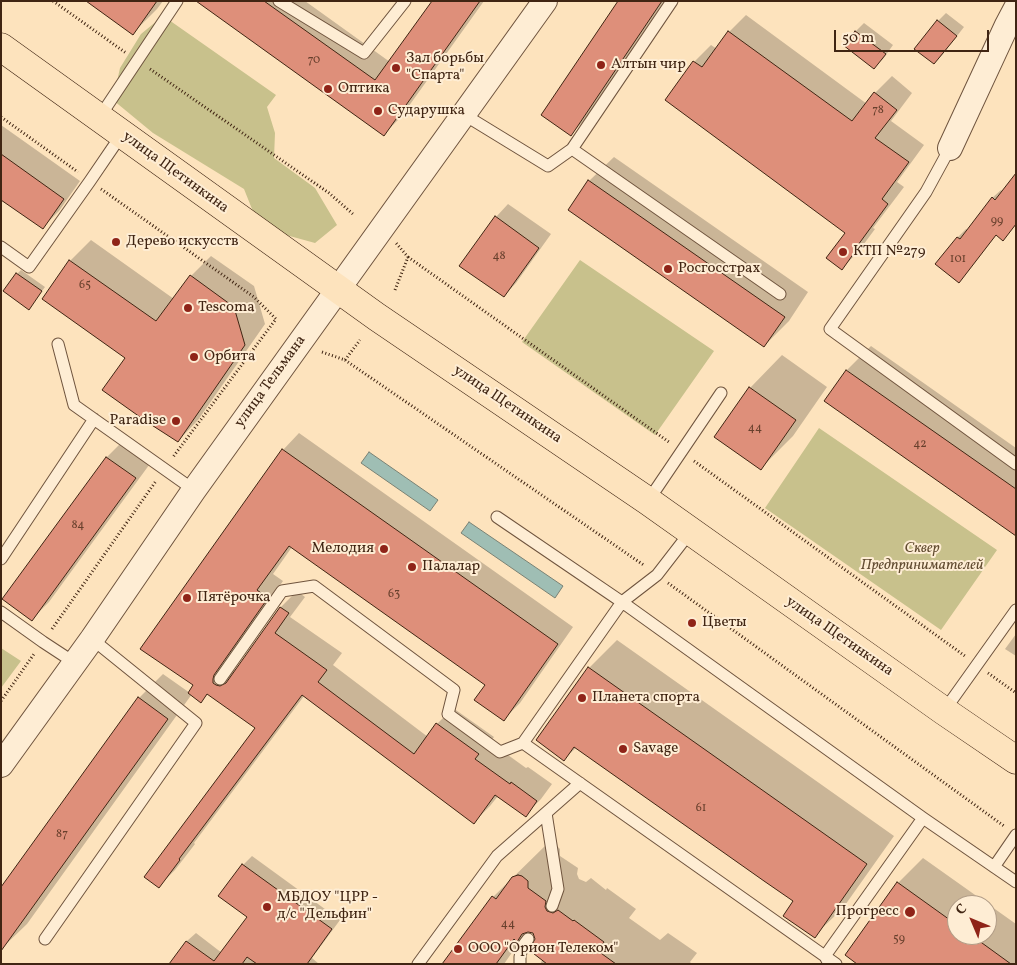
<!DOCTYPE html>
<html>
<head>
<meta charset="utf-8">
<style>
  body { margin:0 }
  #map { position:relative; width:1017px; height:965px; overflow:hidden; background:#fde3bd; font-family:Vollkorn,serif }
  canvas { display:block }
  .frame { position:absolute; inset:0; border:2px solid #402513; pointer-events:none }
  .north { position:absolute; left:947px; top:895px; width:50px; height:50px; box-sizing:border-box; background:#feedd4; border:1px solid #b29d87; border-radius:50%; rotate:315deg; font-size:14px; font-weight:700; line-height:20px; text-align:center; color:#402513 }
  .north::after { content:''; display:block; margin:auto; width:18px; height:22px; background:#8f2418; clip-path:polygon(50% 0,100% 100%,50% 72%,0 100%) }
  .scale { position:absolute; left:834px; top:30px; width:155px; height:22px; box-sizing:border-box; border:2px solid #402513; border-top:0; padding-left:6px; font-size:15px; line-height:18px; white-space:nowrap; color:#402513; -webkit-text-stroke:4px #feedd4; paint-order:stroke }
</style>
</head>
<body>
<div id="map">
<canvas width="1017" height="965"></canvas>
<div class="frame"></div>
<div class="north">С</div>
<div class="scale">50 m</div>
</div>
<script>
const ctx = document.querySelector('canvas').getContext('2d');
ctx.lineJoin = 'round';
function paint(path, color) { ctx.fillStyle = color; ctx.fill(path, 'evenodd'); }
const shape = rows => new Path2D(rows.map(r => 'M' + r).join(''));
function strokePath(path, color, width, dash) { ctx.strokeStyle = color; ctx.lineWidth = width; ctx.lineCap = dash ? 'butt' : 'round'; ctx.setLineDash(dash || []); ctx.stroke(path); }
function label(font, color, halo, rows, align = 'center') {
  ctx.font = font + ' Vollkorn,serif'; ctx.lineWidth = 4; ctx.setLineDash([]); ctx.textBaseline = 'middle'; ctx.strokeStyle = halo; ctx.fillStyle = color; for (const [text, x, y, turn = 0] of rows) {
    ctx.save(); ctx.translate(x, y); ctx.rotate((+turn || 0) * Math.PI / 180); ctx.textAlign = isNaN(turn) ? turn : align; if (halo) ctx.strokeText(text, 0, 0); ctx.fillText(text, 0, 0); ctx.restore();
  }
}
paint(shape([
  [158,20,169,20,276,95,267,107,275,133,274,158,315,188,337,225,315,243,268,230,254,214,244,189,153,133,113,100,120,68,141,34],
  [580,260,714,351,655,435,522,342],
  [819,428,997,550,941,630,765,508],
  [1,648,21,661,1,688]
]), '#c8c18c');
const water = shape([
  [369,452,438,500,430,511,361,463,369,452],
  [469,522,563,586,555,598,461,533,469,522]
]);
paint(water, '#9fbeb4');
strokePath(water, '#798174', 1);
paint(shape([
  [88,1,163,1,157,9,133,33],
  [204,1,305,1,390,62,433,1,484,1,401,117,384,134],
  [619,1,667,1,588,117,571,134],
  [946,13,964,27,943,54,934,63,938,21],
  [746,15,867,104,875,93,892,76,912,93,891,121,924,145,897,182,904,187,873,228,875,229,858,252,842,268,847,232,666,100,694,62,711,45,717,49,729,32],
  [864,23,893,45,883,59,874,67,845,45,856,31],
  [1,125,80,181,59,211,42,228,1,198],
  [614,157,808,292,789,321,764,346,589,181],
  [1016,175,1016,225,1003,239,997,234,967,272,959,281,937,264,958,237,966,229,968,230,992,198,1001,190,1003,192],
  [508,204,551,234,516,283,504,296,496,217],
  [91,240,174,299,191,276,211,256,254,286,265,324,198,420,178,441,126,358,43,299,70,261],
  [21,270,45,287,29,308,17,274],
  [871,346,1016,448,1016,535,847,370],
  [782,355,827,387,793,436,760,469,750,388],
  [299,433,573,627,520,703,504,719,487,685,292,547,273,574,283,581,230,657,231,669,236,671,281,607,297,591,305,597,290,617,342,653,333,665,428,737,437,724,453,708,494,737,490,742,526,768,528,767,552,784,541,799,525,815,498,796,490,806,474,822,304,696,194,843,195,844,175,870,159,886,257,728,209,693,201,701,192,694,27,924,2,948,139,698,163,674,190,693,195,685,142,648,283,450],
  [124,440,152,461,49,602,32,619,4,599,107,457],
  [1016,634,1016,656,1005,649],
  [617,640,894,836,843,908,814,936,795,901,577,747,564,759,589,668],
  [555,844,560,849,560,856,578,868,577,874,579,879,586,882,591,878,606,890,607,888,636,909,629,918,660,940,668,933,697,953,690,962,692,964,540,964,543,959,536,936,533,932,527,931,504,964,445,964,493,897,546,845],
  [252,856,340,920,312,958,319,964,171,964,187,941,196,933,222,953,249,917,220,896,243,865],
  [923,858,1016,924,1016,964,890,964,898,883],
  [957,905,987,905,987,935,957,935]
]), '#0003');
const building = shape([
  [86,1,157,1,133,35,86,1],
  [196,1,264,1,375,80,432,1,480,1,384,136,196,1],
  [618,1,662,1,571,136,541,115,618,1],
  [937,20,957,36,934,64,914,49,937,20],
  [728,31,852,121,874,92,897,110,875,138,909,162,882,199,888,204,858,245,859,246,842,270,826,258,845,233,665,100,693,61,702,67,728,31],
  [855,31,886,54,874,69,843,45,855,31],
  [1,154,64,199,43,229,1,200,1,154],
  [1016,173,1016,224,1003,241,996,235,959,283,935,264,957,237,960,239,992,197,995,200,1016,173],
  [588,180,785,317,764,347,568,210,588,180],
  [495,216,539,248,504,297,459,266,495,216],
  [69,260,156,321,190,275,234,307,245,345,178,442,147,422,102,390,125,358,42,299,69,260],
  [16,273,42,291,29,310,3,291,16,273],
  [846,370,1016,489,1016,536,824,401,846,370],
  [749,387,796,420,761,470,714,437,749,387],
  [282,449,558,644,504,721,474,700,485,685,289,546,257,590,268,598,214,675,213,679,213,683,216,685,220,686,226,683,280,607,289,613,275,633,327,670,318,682,414,754,436,723,479,754,475,759,510,784,511,782,537,801,526,817,495,795,474,824,302,695,179,859,180,860,159,888,144,877,255,728,207,694,201,703,188,693,193,685,140,649,282,449],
  [106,457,136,478,32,621,2,599,106,457],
  [588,667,867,864,815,938,783,916,793,901,764,881,574,747,564,761,536,740,588,667],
  [138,697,168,719,1,951,1,887,138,697],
  [242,864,332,929,307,964,257,964,247,957,242,964,169,964,186,941,214,961,247,917,218,896,242,864],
  [518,875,522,876,528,881,528,888,546,901,545,907,547,911,553,913,558,910,573,921,574,920,604,942,598,951,616,964,547,964,529,950,535,939,533,933,528,932,522,934,517,942,514,939,496,964,442,964,492,896,496,899,512,877,518,875],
  [897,882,957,925,957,935,971,935,1011,964,857,964,845,955,897,882]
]);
paint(building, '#de8f7a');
strokePath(building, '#402513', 1);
const lane = shape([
  [279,1,364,53,405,1],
  [463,114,548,166,572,149,672,1],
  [99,118,177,1],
  [950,148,926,192,830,329,1016,464],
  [572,149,780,294],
  [1,247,29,267,90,181,122,134],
  [58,344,74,405,194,490],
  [648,501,721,393],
  [497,517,622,602,923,818,1016,882],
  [1,559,94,419],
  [1,612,43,642,75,663],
  [220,679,282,591,314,586,454,690,448,714,500,752,523,743,836,964],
  [944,711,1016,610],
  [523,743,622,602,657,575,691,531],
  [546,813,558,889,552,906],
  [994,867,1016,835],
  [45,939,196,723,92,639],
  [828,962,825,956,923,818],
  [418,964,497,856,580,783],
  [520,964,520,957,522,947,528,939]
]);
const street = shape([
  [950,148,1007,25,1016,8],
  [1,765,92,639,194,490,545,1]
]);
const primary = shape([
  [1,47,377,317,648,501,944,711,1016,760]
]);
strokePath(lane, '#6f543e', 13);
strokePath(street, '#6f543e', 26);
strokePath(primary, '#402513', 29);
strokePath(shape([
  [53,1,126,53],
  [150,69,329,193,354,215],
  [1,117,78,172],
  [101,189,254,297,276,319,173,457],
  [408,257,669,442],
  [395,290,408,257,396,243],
  [322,352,345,360,360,340],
  [345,360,645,566],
  [694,461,965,656],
  [668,583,1004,826],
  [52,629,156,481],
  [988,673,1016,693],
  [1,701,34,654]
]), '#402513', 3, [1, 2.5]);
strokePath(lane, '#feedd4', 11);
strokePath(street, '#feedd4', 24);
strokePath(primary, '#fde3bd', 28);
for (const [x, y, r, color] of [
  [601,65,5,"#8f2418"],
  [396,68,5,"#8f2418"],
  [328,89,5,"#8f2418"],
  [378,111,5,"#8f2418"],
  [116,242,5,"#8f2418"],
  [843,252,5,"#8f2418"],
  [668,269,5,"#8f2418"],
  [188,308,5,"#8f2418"],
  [194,357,5,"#8f2418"],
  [176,421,5,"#8f2418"],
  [384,549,5,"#8f2418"],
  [412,567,5,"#8f2418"],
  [187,598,5,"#8f2418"],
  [692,623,5,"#8f2418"],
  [582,698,5,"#8f2418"],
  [623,749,5,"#8f2418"],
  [267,907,5,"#8f2418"],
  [910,912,6,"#8f2418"],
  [458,949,5,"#8f2418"]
]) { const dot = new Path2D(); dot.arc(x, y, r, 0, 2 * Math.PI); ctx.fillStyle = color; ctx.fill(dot); strokePath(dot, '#feedd4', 2); }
label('12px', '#68402d', null, [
  ["70",314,61],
  ["78",878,111],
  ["99",997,222],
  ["48",499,257],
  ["101",958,260],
  ["65",85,286],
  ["44",755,429],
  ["42",920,445],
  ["84",78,526],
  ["63",394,595],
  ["61",701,809],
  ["87",62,835],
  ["44",508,925],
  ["59",899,940]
]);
label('15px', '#402513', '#feedd4', [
  ["Зал борьбы",406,59],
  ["\"Спарта\"",406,76],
  ["Алтын чир",611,65],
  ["Оптика",338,89],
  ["Сударушка",388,111],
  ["Дерево искусств",126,242],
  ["КТП №279",853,252],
  ["Росгосстрах",678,269],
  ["Tescoma",198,308],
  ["Орбита",204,357],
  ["Paradise",166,421,"right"],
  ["Мелодия",374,549,"right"],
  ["Палалар",422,567],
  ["Пятёрочка",197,598],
  ["Цветы",702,623],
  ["Планета спорта",592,698],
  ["Savage",633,749],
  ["МБДОУ \"ЦРР -",277,898],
  ["д/с \"Дельфин\"",277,915],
  ["Прогресс",899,912,"right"],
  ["ООО \"Орион Телеком\"",468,949]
], 'left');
label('15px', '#402513', '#feedd4', [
  ["улица Щетинкина",175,173,36],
  ["улица Тельмана",271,382,-54],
  ["улица Щетинкина",507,405,34],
  ["улица Щетинкина",839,637,35]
]);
label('italic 15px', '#624c31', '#feedd4', [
  ["Сквер",922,549],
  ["Предпринимателей",922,566]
]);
</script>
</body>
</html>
